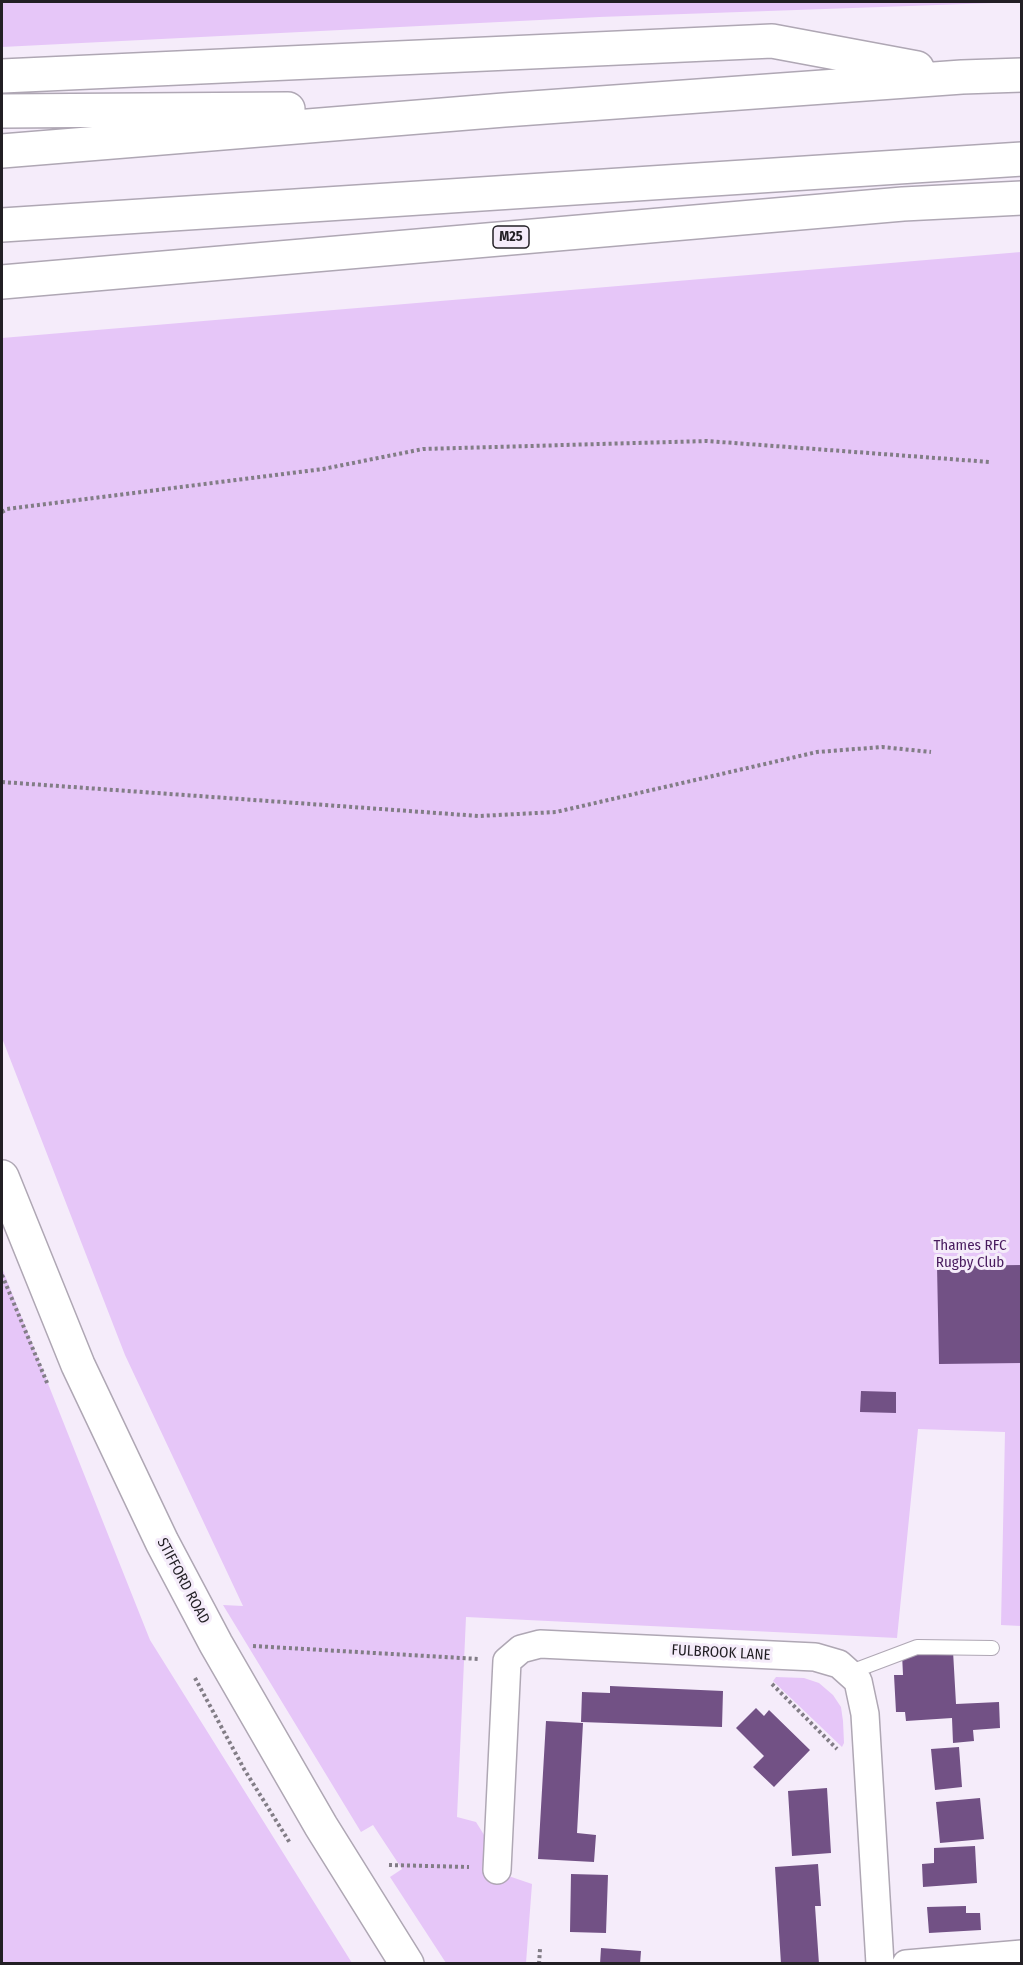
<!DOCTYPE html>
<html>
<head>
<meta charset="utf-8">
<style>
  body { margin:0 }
  #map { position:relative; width:1023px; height:1965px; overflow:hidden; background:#f5ecfa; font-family:"Fira Sans Condensed",sans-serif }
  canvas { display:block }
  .frame { position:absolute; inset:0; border:3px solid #221f24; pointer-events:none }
</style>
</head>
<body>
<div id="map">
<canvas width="1023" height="1965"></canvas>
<div class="frame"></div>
</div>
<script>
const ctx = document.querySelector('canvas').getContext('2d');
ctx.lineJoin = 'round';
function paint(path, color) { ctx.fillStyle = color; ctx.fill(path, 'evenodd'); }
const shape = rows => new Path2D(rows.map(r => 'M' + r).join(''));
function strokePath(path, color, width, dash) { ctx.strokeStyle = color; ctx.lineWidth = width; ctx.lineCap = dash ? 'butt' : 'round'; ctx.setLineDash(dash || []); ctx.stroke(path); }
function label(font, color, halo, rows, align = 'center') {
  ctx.font = font + ' "Fira Sans Condensed",sans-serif'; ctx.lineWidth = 6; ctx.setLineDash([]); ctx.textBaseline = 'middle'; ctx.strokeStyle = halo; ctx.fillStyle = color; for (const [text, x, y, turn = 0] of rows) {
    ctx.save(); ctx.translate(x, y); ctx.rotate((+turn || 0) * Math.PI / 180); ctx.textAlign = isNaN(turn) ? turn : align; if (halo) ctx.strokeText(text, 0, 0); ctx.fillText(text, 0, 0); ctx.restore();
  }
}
paint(shape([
  [2,2,1022,2,599,17,2,47],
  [1021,252,1021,1626,1001,1625,1005,1432,918,1429,897,1638,466,1617,457,1817,476,1822,486,1838,485,1868,532,1884,526,1963,446,1963,390,1877,402,1869,373,1825,361,1832,223,1605,243,1606,125,1355,2,1038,2,338],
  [2,1268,150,1640,352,1963,2,1963],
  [776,1677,804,1678,819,1683,833,1695,841,1707,843,1721,844,1743,842,1747,773,1681]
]), '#e6c6f8');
paint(shape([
  [1022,1265,1022,1363,939,1364,937,1266],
  [861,1391,896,1392,896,1413,860,1412],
  [953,1651,956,1704,999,1702,1000,1728,973,1730,974,1741,953,1743,952,1718,906,1721,905,1712,896,1712,894,1675,903,1675,902,1654],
  [610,1686,723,1691,722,1727,581,1722,582,1692,610,1693],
  [756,1708,764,1716,769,1710,810,1750,774,1787,753,1767,764,1756,736,1728],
  [546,1721,583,1723,577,1833,596,1835,594,1862,538,1859],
  [959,1747,962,1787,935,1790,931,1749],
  [827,1788,831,1853,792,1856,788,1791],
  [980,1798,984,1839,940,1843,936,1802],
  [975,1846,977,1883,923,1887,922,1864,934,1863,934,1848],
  [818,1864,821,1906,815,1906,819,1964,781,1964,775,1867],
  [571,1874,608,1875,606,1933,570,1932],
  [966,1906,966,1913,980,1913,981,1930,929,1933,927,1907],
  [601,1948,641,1951,640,1964,600,1964]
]), '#725185');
const lane = shape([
  [848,1673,917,1647,992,1648]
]);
const street = shape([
  [497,1870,507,1661,521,1649,540,1644,815,1657,839,1664,858,1681,865,1714,880,1964],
  [906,1964,1022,1954]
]);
const secondary = shape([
  [2,1177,78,1365,162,1542,216,1644,321,1826,407,1964]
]);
const highway = shape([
  [2,76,772,41,917,68],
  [2,111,288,109],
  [2,151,504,110,962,77,1022,75],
  [2,225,1022,159],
  [2,282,903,204,1022,198]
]);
strokePath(lane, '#afa7b4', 16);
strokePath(street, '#afa7b4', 30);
strokePath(secondary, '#afa7b4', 36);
strokePath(highway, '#afa7b4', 36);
strokePath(shape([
  [2,512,7,509,323,469,423,449,707,441,990,462],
  [2,782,479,816,556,812,817,752,882,747,931,752],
  [2,1275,48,1385],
  [253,1646,479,1659],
  [195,1678,244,1769,290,1843],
  [772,1684,837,1749],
  [389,1865,469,1867],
  [539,1964,540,1949]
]), '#827d86', 4, [3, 3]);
strokePath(lane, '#fff', 14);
strokePath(street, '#fff', 27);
strokePath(secondary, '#fff', 33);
strokePath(highway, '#fff', 33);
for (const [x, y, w] of [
  [511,237,36]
]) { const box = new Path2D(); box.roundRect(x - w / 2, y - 11, w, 22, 4.5); ctx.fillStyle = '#f5ecfa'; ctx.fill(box); strokePath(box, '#221f24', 1.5); }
label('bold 14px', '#221f24', null, [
  ["M25",511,237]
]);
label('15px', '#491c5f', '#f5ecfa', [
  ["Thames RFC",970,1246],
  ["Rugby Club",970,1263]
]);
label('15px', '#221f24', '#f5ecfa', [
  ["STIFFORD ROAD",183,1581,62],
  ["FULBROOK LANE",721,1653,3]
]);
</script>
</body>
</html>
